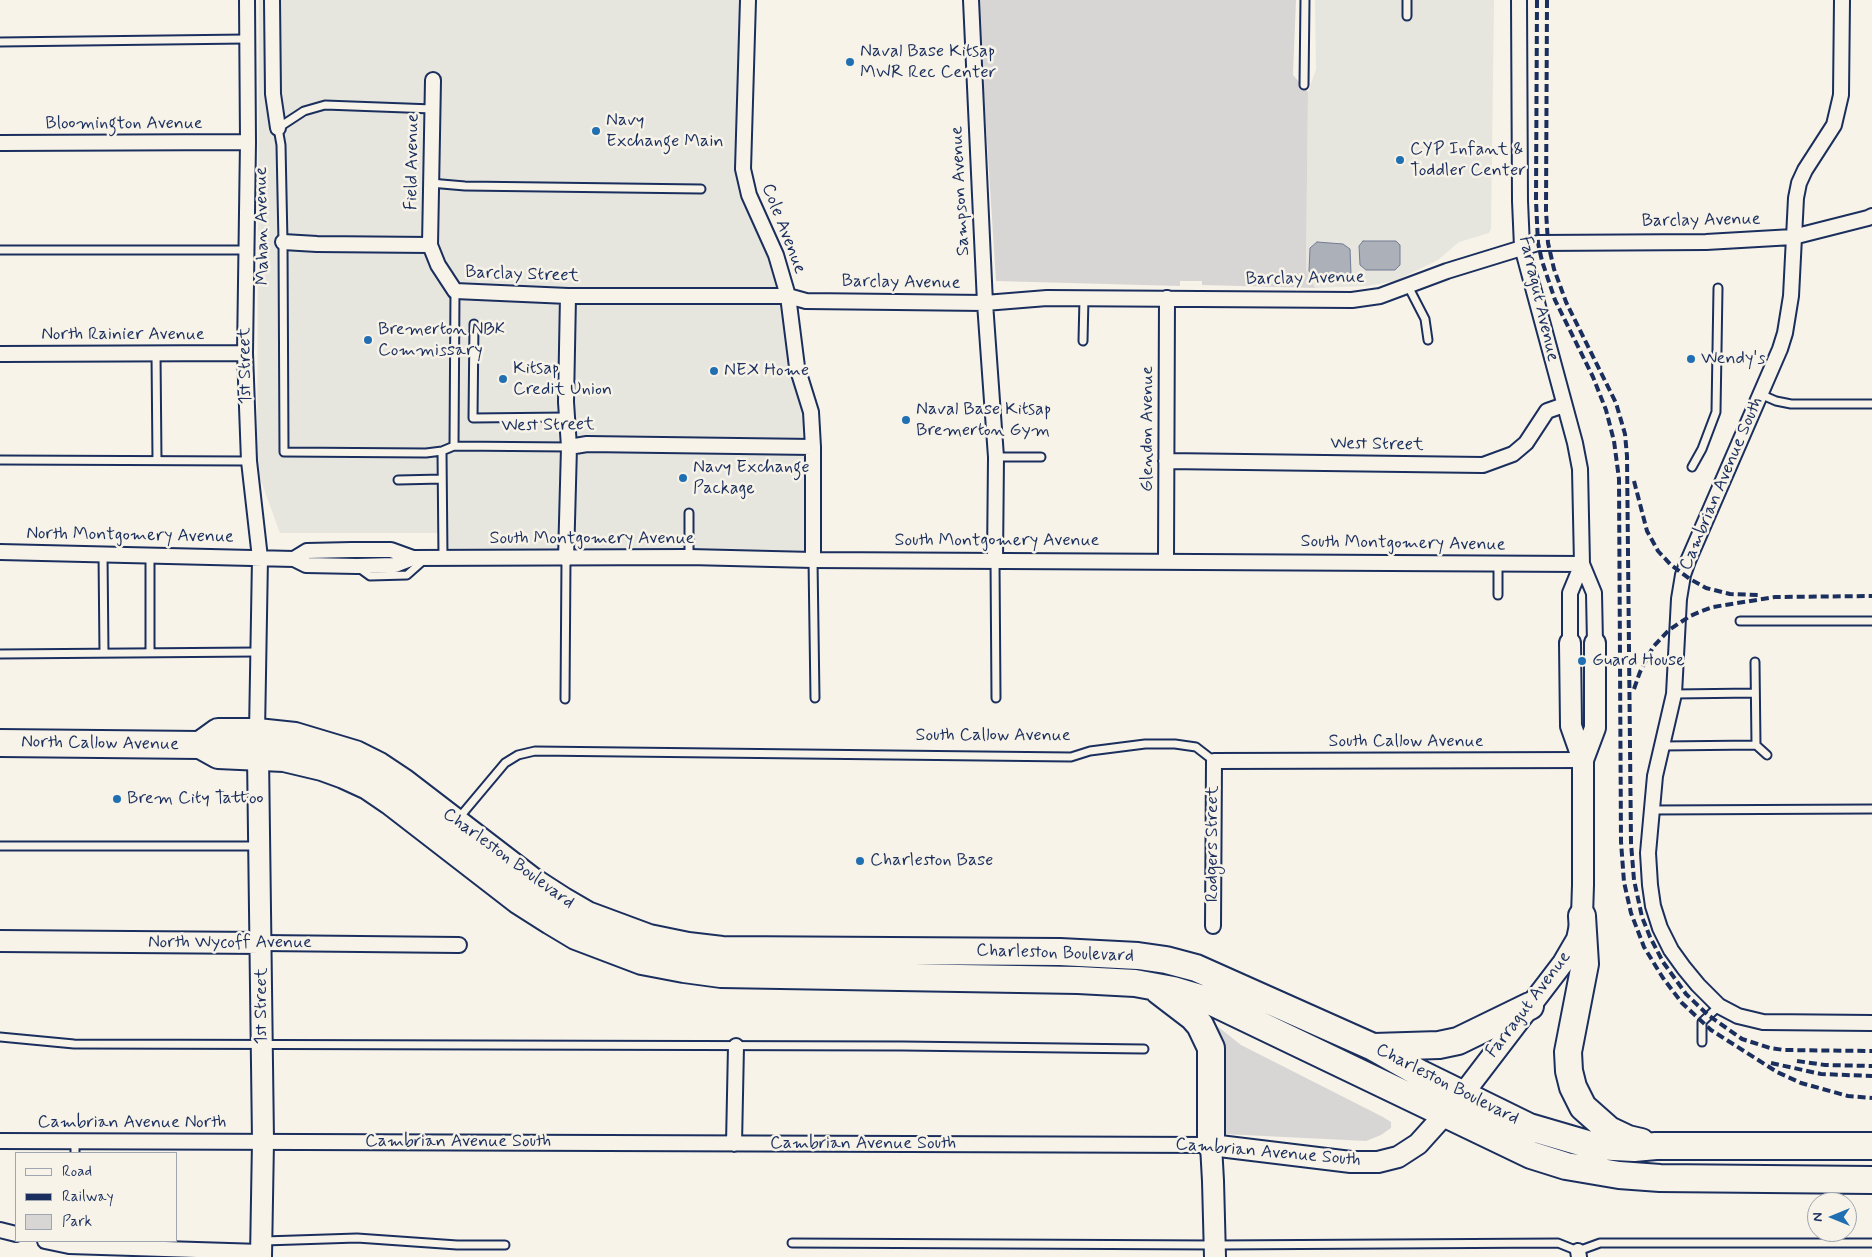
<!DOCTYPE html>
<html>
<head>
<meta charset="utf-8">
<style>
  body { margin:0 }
  #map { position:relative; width:1872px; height:1257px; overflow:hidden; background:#f7f3e8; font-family:Mynerve,sans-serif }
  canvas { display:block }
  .legend { position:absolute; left:15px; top:1152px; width:162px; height:90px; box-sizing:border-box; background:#f7f3e8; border:1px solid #9fa5b1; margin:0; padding:6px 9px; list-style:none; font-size:15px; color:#1b2f5e }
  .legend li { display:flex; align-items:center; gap:10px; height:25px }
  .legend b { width:25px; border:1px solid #9fa5b1 }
  .north { position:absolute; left:1807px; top:1192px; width:50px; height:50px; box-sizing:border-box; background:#f7f3e8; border:1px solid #9fa5b1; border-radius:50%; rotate:270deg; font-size:14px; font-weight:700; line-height:20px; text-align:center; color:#1b2f5e }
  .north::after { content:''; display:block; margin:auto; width:18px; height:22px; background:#1f6fb2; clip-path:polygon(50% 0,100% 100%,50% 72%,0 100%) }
</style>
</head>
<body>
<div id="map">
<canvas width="1872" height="1257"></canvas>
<ul class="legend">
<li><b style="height:6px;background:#f7f3e8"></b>Road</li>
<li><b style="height:6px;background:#1b2f5e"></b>Railway</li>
<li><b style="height:14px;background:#d7d6d4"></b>Park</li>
</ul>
<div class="north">N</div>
</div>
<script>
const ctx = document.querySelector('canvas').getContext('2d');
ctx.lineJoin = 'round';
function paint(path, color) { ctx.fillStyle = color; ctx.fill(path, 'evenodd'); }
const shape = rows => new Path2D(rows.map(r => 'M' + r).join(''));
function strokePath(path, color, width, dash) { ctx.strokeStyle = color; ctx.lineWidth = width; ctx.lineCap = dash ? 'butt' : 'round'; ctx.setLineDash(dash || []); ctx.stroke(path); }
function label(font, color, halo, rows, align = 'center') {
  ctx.font = font + ' Mynerve,sans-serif'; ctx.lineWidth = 5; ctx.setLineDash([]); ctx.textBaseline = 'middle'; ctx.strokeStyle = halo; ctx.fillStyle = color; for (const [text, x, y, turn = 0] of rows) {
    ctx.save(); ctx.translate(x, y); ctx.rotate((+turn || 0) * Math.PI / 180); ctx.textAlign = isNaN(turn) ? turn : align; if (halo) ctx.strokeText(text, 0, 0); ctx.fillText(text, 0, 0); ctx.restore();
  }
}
paint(shape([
  [259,0,748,0,743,169,775,259,811,412,813,560,443,558,442,533,280,533,257,470],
  [1315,0,1494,0,1491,229,1489,233,1459,242,1438,260,1395,281,1367,286,1315,288,1306,270,1308,92,1316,69]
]), '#e6e5de');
paint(shape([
  [978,0,1296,0,1293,75,1308,92,1306,270,1315,288,1202,285,1202,281,1180,281,1180,286,996,281],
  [1213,1026,1217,1026,1241,1045,1383,1117,1391,1122,1391,1128,1381,1135,1366,1141,1223,1134]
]), '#d7d6d4');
const water = shape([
  [1363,241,1396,241,1400,245,1400,265,1395,270,1366,270,1360,265,1359,246,1363,241],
  [1317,242,1343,244,1350,249,1351,274,1345,280,1314,279,1309,271,1310,248,1317,242]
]);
paint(water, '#acb0b9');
strokePath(water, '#727c95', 1);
const lane = shape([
  [1407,16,1407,0],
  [0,42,246,39],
  [1304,85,1305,0],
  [433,109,325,105,304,111,278,128,281,145,283,242,284,452,426,453,442,451,454,446,569,447],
  [430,183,465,186,701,189],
  [0,250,246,250],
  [1408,286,1425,319,1428,340],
  [474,324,473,418,567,417],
  [1083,341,1084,298],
  [156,353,157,460],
  [1760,394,1776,401,1791,404,1872,404],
  [454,446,455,291],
  [442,451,443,558],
  [996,457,1041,457],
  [0,460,249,461],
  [1692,467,1702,449,1716,412,1718,288],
  [398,480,442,479],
  [689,513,689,557],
  [103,554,104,653],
  [813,560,815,698],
  [995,561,996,698],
  [1498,564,1498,595],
  [359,568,370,576,407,575,425,559],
  [1740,621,1872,621],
  [150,653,150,555],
  [0,654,257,652],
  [1755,662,1756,745],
  [1674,694,1755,693],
  [565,699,566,559],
  [1662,746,1756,745,1767,755],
  [1651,810,1872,809],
  [458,819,505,763,518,755,535,751,1071,757,1090,751,1145,744,1175,744,1196,747,1214,761],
  [0,846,257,846],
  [0,1037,74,1044,903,1046,1144,1049],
  [1702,1042,1702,1022,1719,1006],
  [75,1141,75,1153],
  [264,1241,357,1238,457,1245,505,1245],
  [792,1243,1215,1245,1558,1243,1578,1251,1600,1243,1872,1243]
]);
const street = shape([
  [247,0,248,142,245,353,249,461,260,558,257,732],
  [272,0,273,94,278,128],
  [748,0,743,169,749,195,776,255,788,296,797,367,811,412,813,447,813,560],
  [971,0,985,303,996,457,995,560],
  [1519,0,1520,201,1522,247,1575,443,1580,469,1582,564,1594,593,1595,643],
  [1842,0,1841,95,1834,125,1805,170,1799,183,1796,198,1791,296,1785,333,1780,349,1688,561,1683,575,1679,599,1674,694,1655,776,1648,853,1650,885,1653,906,1660,928,1671,950,1684,968,1698,985,1719,1006,1738,1016,1763,1022,1872,1023],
  [0,143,248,142],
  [283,242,317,244,430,245,438,265,455,291,568,296,788,296,806,301,985,303,1047,298,1352,300,1380,296,1447,271,1538,243,1706,242,1793,237,1868,218,1872,216],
  [430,245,433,80],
  [0,354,245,353],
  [569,447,587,444,813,447],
  [1166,461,1483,465,1513,454,1526,443,1547,411,1564,405],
  [0,552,294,559,306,565,357,566,395,565,413,558,689,557,813,560,1582,564],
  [294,559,307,551,352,550,391,550,413,558],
  [566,559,569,447,566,402,568,296],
  [1166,561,1167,298],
  [1570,643,1570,593,1582,564],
  [1213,926,1214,761,1583,760],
  [262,943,459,945],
  [0,1141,1211,1145],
  [734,1144,736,1046],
  [0,1230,16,1234],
  [45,1241,69,1246,261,1252],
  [1578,1251,1579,1257]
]);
const secondary = shape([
  [258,756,263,1141,261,1257],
  [1583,760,1595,728,1595,643],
  [0,941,262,943],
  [1215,1257,1213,1181,1211,1145,1351,1162,1378,1162,1398,1157,1418,1144,1463,1094,1563,963,1577,939,1582,916,1583,885,1583,760,1571,726,1570,643]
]);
const highway = shape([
  [0,743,200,745,218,755,284,758,322,767,344,775,368,786,390,801,518,900,551,921,576,936,642,961,684,969,721,974,1078,980,1135,983,1173,990,1210,1001,1531,1155,1566,1166,1619,1175,1660,1178,1872,1180],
  [200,745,218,732,257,732,295,736,355,754,379,766,403,782,532,881,563,901,587,915,649,938,688,946,722,950,1060,952,1138,956,1166,960,1196,968,1373,1047,1421,1074,1529,1127,1594,1146,1634,1148,1656,1146,1872,1146],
  [1582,916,1585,964,1568,1052,1569,1071,1573,1087,1583,1107,1609,1130,1628,1139,1641,1142],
  [1159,991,1193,1017,1200,1025,1211,1048,1211,1145],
  [1374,1047,1439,1045,1458,1041,1530,1006]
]);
strokePath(lane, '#1b2f5e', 11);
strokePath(street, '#1b2f5e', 18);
strokePath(secondary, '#1b2f5e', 24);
strokePath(highway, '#1b2f5e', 30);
strokePath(lane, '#f7f3e8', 7);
strokePath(street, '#f7f3e8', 14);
strokePath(secondary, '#f7f3e8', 20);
strokePath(highway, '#f7f3e8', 26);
strokePath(shape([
  [1537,0,1536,201,1538,243,1542,261,1555,300,1593,377,1606,410,1614,441,1619,479,1621,842,1624,882,1631,913,1644,947,1663,978,1682,1003,1711,1030,1777,1072,1801,1083,1848,1096,1872,1098],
  [1547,0,1546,211,1548,243,1554,269,1566,302,1616,403,1625,434,1627,456,1631,843,1634,880,1642,917,1650,937,1663,962,1686,994,1708,1015,1742,1039,1770,1048,1784,1050,1872,1051],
  [1634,481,1647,531,1658,551,1671,565,1690,579,1706,588,1730,594,1759,595],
  [1634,689,1640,672,1653,647,1669,630,1690,616,1702,611,1713,607,1775,597,1872,596],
  [1797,1061,1825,1065,1872,1066],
  [1771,1063,1821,1074,1872,1076]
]), '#1b2f5e', 4, [8, 4]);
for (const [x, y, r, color] of [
  [850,62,5,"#1f6fb2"],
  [596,131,5,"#1f6fb2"],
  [1400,160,5,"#1f6fb2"],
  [368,340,5,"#1f6fb2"],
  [1691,359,5,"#1f6fb2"],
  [714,371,5,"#1f6fb2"],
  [503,379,5,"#1f6fb2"],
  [906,420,5,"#1f6fb2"],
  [683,478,5,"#1f6fb2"],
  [1582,661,5,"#1f6fb2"],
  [117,799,5,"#1f6fb2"],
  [860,861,5,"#1f6fb2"]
]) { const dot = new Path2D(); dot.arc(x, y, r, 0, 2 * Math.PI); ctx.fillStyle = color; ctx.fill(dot); strokePath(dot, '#f7f3e8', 2); }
label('18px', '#1b2f5e', '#f7f3e8', [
  ["Naval Base Kitsap",860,52],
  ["MWR Rec Center",860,73],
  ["Navy",606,121],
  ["Exchange Main",606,142],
  ["CYP Infant &",1410,150],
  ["Toddler Center",1410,171],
  ["Bremerton NBK",378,330],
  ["Commissary",378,351],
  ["Wendy's",1701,359],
  ["Kitsap",513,369],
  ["Credit Union",513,390],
  ["NEX Home",724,371],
  ["Naval Base Kitsap",916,410],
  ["Bremerton Gym",916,431],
  ["Navy Exchange",693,468],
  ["Package",693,489],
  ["Guard House",1592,661],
  ["Brem City Tattoo",127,799],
  ["Charleston Base",870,861]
], 'left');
label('18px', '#1b2f5e', '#f7f3e8', [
  ["Bloomington Avenue",124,124],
  ["Field Avenue",413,162,-89],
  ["Sampson Avenue",961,191,-93],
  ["Barclay Avenue",1701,221,-1],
  ["Mahan Avenue",263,226,-91],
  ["Cole Avenue",783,229,69],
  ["Barclay Street",522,275,2],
  ["Barclay Avenue",1305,279,-1],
  ["Barclay Avenue",901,283,1],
  ["Farragut Avenue",1538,299,77],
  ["North Rainier Avenue",123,335],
  ["1st Street",246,366,-91],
  ["West Street",548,426,-1],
  ["Glendon Avenue",1148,429,-90],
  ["West Street",1377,445,1],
  ["Cambrian Avenue South",1722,484,-67],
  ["North Montgomery Avenue",130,536,1],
  ["South Montgomery Avenue",592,539],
  ["South Montgomery Avenue",997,541],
  ["South Montgomery Avenue",1403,544,1],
  ["South Callow Avenue",993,736],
  ["South Callow Avenue",1406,742],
  ["North Callow Avenue",100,744,1],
  ["Rodgers Street",1213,844,-90],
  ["Charleston Boulevard",508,859,36],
  ["North Wycoff Avenue",230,943],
  ["Charleston Boulevard",1055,954,2],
  ["Farragut Avenue",1529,1005,-53],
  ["1st Street",262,1006,-90],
  ["Charleston Boulevard",1447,1085,27],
  ["Cambrian Avenue North",132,1123],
  ["Cambrian Avenue South",458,1142],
  ["Cambrian Avenue South",863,1144],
  ["Cambrian Avenue South",1268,1153,5]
]);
</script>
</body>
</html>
